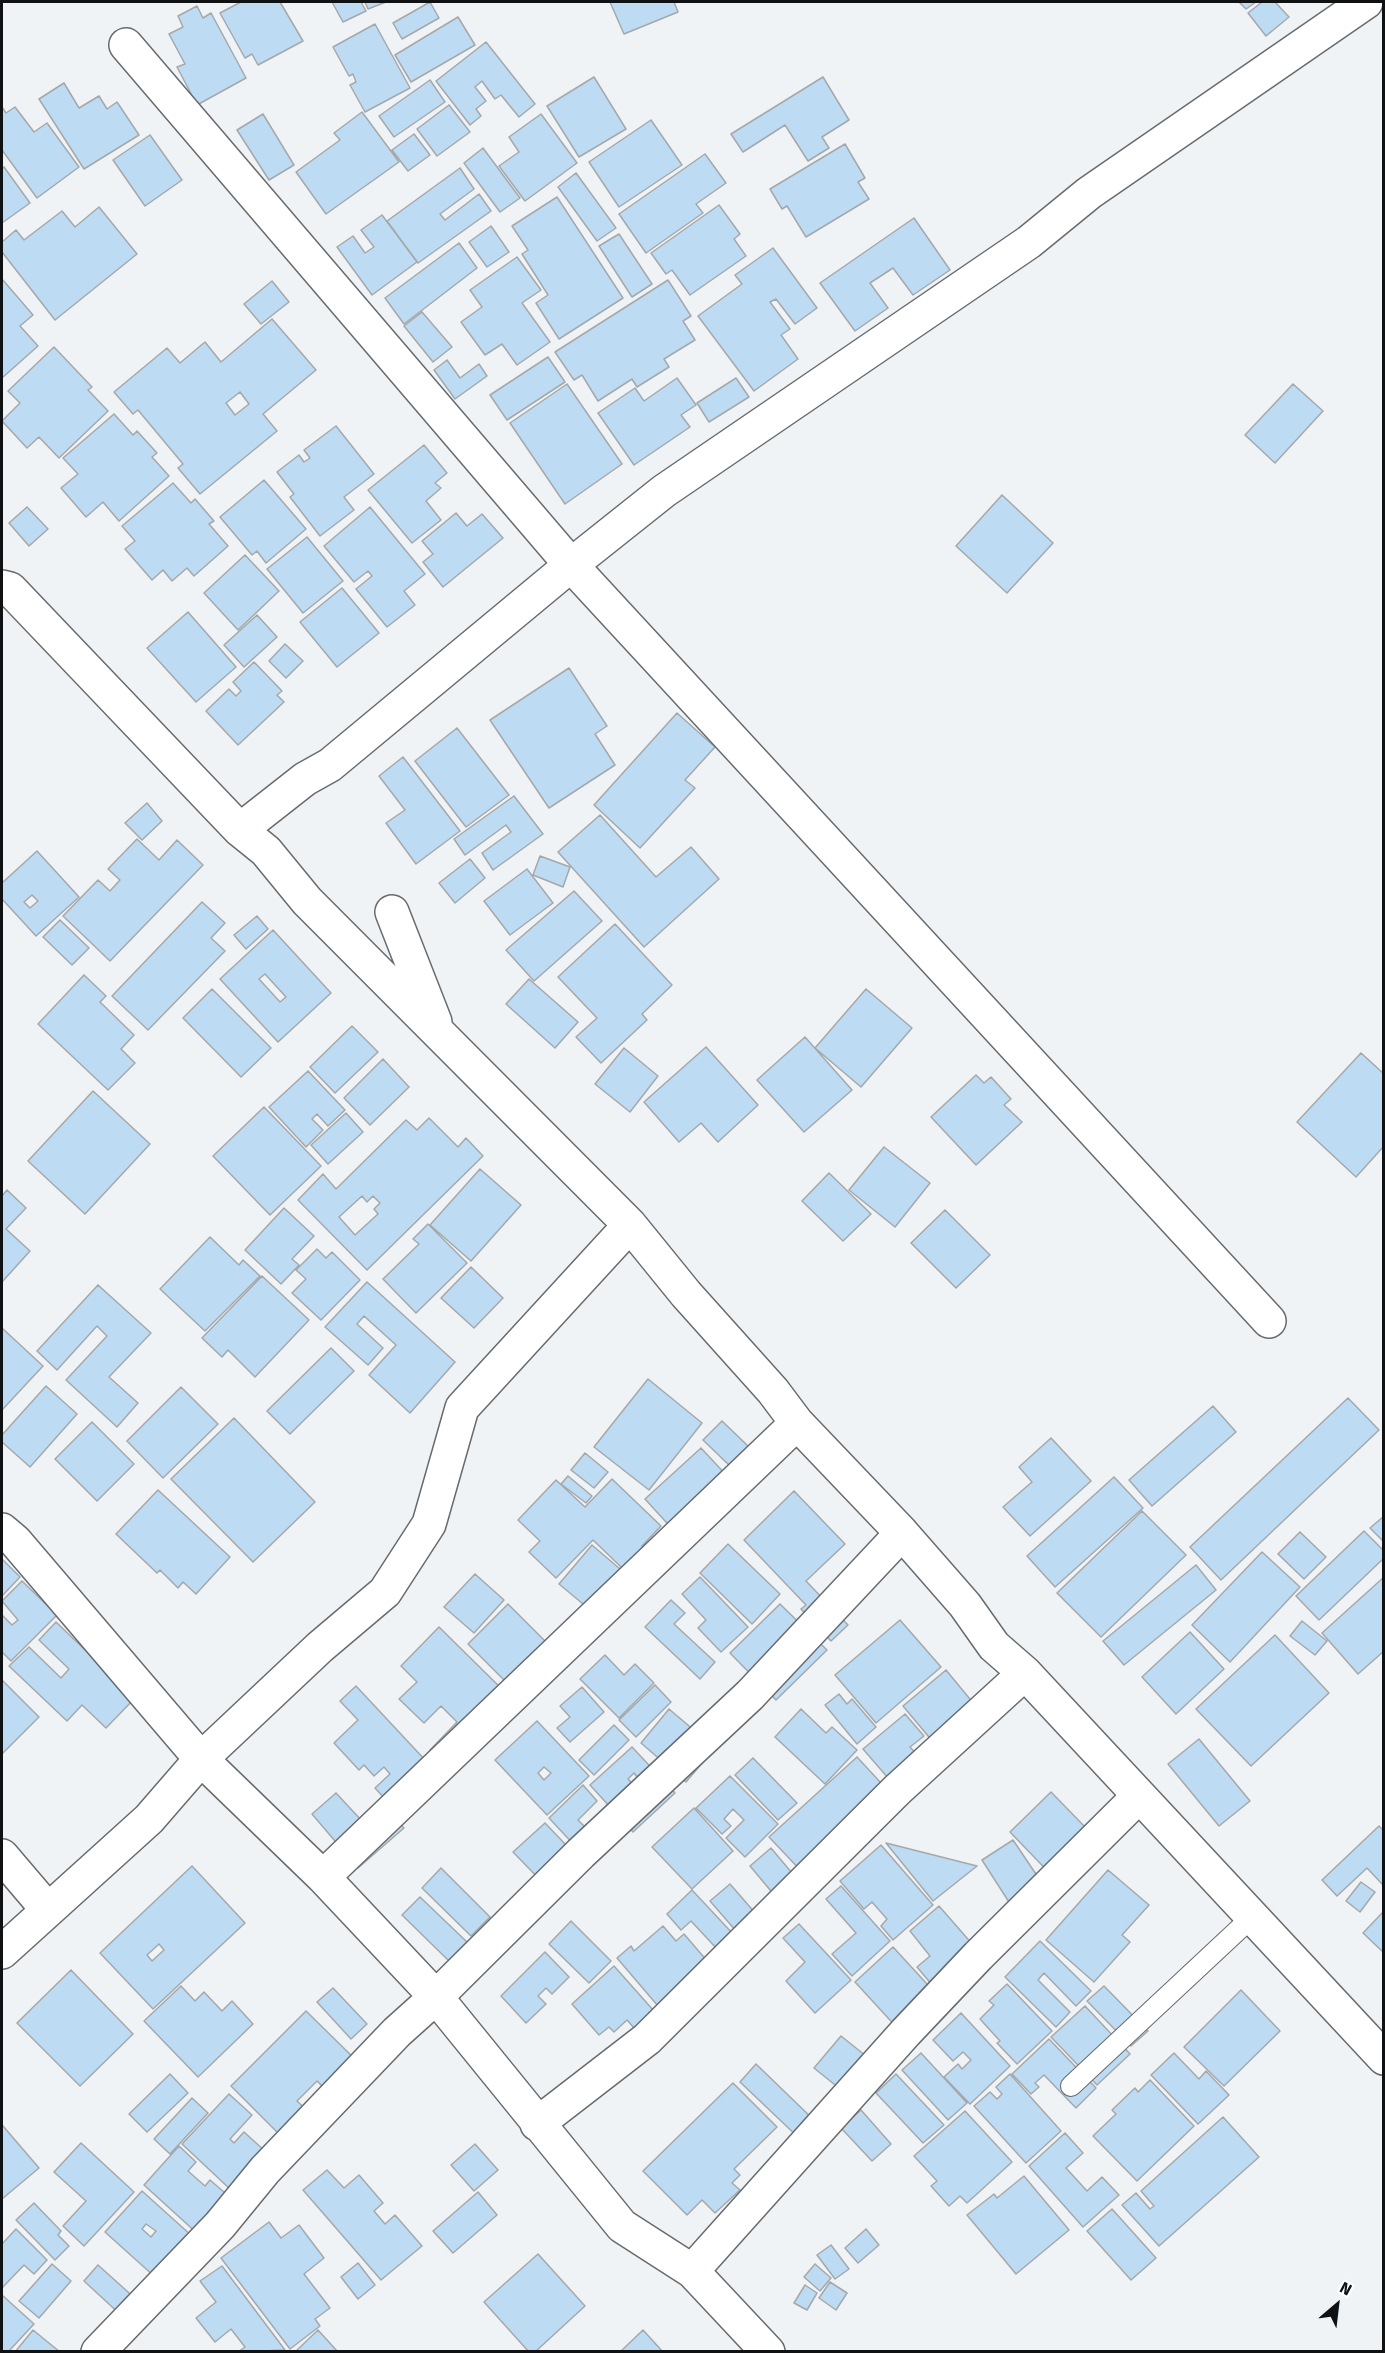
<!DOCTYPE html>
<html>
<head>
<meta charset="utf-8">
<style>
  body { margin:0 }
  #map { position:relative; width:1385px; height:2353px; overflow:hidden; background:#eff3f6; font-family:"Fira Sans",sans-serif }
  canvas { display:block }
  .frame { position:absolute; inset:0; border:3px solid #101112; pointer-events:none }
  .north { position:absolute; left:1307px; top:2275px; width:60px; height:60px; -webkit-text-stroke:4px #fff; paint-order:stroke; rotate:28deg; font-size:16px; font-weight:700; line-height:24px; text-align:center; color:#101112 }
  .north::after { content:''; display:block; margin:auto; width:21px; height:27px; background:#101112; clip-path:polygon(50% 0,100% 100%,50% 72%,0 100%) }
</style>
</head>
<body>
<div id="map">
<canvas width="1385" height="2353"></canvas>
<div class="frame"></div>
<div class="north">N</div>
</div>
<script>
const ctx = document.querySelector('canvas').getContext('2d');
ctx.lineJoin = 'round';
function paint(path, color) { ctx.fillStyle = color; ctx.fill(path, 'evenodd'); }
const shape = rows => new Path2D(rows.map(r => 'M' + r).join(''));
function strokePath(path, color, width, dash) { ctx.strokeStyle = color; ctx.lineWidth = width; ctx.lineCap = dash ? 'butt' : 'round'; ctx.setLineDash(dash || []); ctx.stroke(path); }
const building = shape([
  [241,2,280,2,303,41,258,65,252,54,245,58,220,13,241,2],
  [332,2,361,2,366,11,343,22,332,2],
  [365,2,386,2,368,9,365,2],
  [430,2,439,18,402,39,393,23,430,2],
  [610,2,674,2,678,12,624,34,610,2],
  [1239,2,1256,2,1246,9,1239,2],
  [1262,2,1275,2,1289,17,1266,36,1248,13,1262,2],
  [197,6,203,18,211,13,246,78,197,105,177,67,185,64,169,34,183,27,178,16,197,6],
  [458,17,475,45,411,82,395,55,458,17],
  [375,24,410,88,365,112,350,85,356,82,353,74,349,76,333,47,375,24],
  [486,42,535,104,519,117,501,95,495,99,482,81,475,87,486,101,476,109,481,116,470,125,436,81,486,42],
  [594,77,626,129,579,157,547,106,594,77],
  [823,77,849,120,822,137,829,148,808,161,785,125,743,152,731,134,823,77],
  [430,80,445,102,394,137,379,116,430,80],
  [64,83,79,108,99,96,107,109,117,102,139,135,84,169,39,99,64,83],
  [449,105,470,132,437,156,417,129,449,105],
  [2,107,6,113,15,107,34,132,47,123,79,167,37,198,2,150,2,107],
  [362,112,399,162,326,214,296,172,340,140,334,133,362,112],
  [263,114,294,165,269,180,237,130,263,114],
  [541,114,577,163,525,201,499,166,519,152,509,137,541,114],
  [651,120,682,165,619,207,589,162,651,120],
  [414,134,430,155,408,171,392,150,414,134],
  [150,135,182,180,145,206,113,160,150,135],
  [845,144,865,178,858,182,869,199,806,237,787,206,782,209,770,189,845,144],
  [483,148,520,198,500,212,464,163,483,148],
  [705,154,726,183,696,204,703,213,646,253,619,214,705,154],
  [4,167,30,203,2,223,2,169,4,167],
  [460,168,474,189,440,214,445,220,479,194,491,211,418,263,387,221,460,168],
  [576,173,616,228,597,241,558,187,576,173],
  [557,197,623,298,559,339,536,303,548,295,522,254,528,250,512,226,557,197],
  [719,205,740,234,734,239,746,256,690,295,672,270,666,274,651,253,719,205],
  [99,207,137,254,55,320,2,252,2,242,16,230,24,240,62,211,75,227,99,207],
  [382,215,417,262,372,295,337,247,353,236,365,253,374,247,361,230,382,215],
  [914,218,950,270,913,295,893,268,870,283,888,308,855,331,820,283,914,218],
  [491,226,509,252,487,267,469,242,491,226],
  [619,234,652,284,632,297,599,246,619,234],
  [459,243,477,268,404,324,385,298,459,243],
  [773,248,817,308,795,324,776,299,770,302,790,329,781,335,798,359,754,391,698,316,742,284,735,275,773,248],
  [517,257,541,290,522,303,550,342,517,365,502,344,485,355,461,322,482,307,470,290,517,257],
  [2,279,33,315,20,326,38,346,2,378,2,279],
  [668,280,691,316,683,321,695,340,664,359,669,367,637,387,632,379,598,401,582,375,574,380,555,352,668,280],
  [272,281,289,302,261,324,244,304,272,281],
  [422,312,452,347,433,362,404,326,422,312],
  [272,319,316,370,263,414,277,431,200,494,178,468,183,464,138,410,133,414,114,392,167,348,180,363,205,342,221,362,272,319],
  [240,392,249,404,235,415,226,403,240,392],
  [54,347,92,387,88,390,108,411,59,458,39,437,27,448,2,421,20,403,8,391,54,347],
  [548,357,565,382,507,420,490,395,548,357],
  [447,360,460,378,479,364,487,376,455,399,434,370,447,360],
  [677,378,696,405,681,415,690,427,634,465,598,413,635,388,644,401,677,378],
  [736,378,749,397,709,422,697,403,736,378],
  [567,384,622,464,565,504,510,423,567,384],
  [1293,384,1323,411,1275,463,1245,435,1293,384],
  [114,414,133,435,137,431,157,453,152,457,169,476,119,521,103,502,86,517,61,488,78,474,63,458,114,414],
  [336,426,374,474,344,497,354,510,320,536,290,497,294,494,277,472,299,455,304,462,310,458,304,450,336,426],
  [424,445,447,473,435,483,441,488,426,501,441,520,412,543,368,490,424,445],
  [264,480,306,529,266,563,257,551,252,555,220,517,264,480],
  [173,483,191,503,195,499,214,521,209,524,228,546,194,576,187,568,172,581,163,570,152,580,125,549,135,541,122,526,173,483],
  [1002,495,1053,543,1007,593,956,546,1002,495],
  [27,507,48,529,29,546,9,523,27,507],
  [370,507,425,574,404,591,415,605,387,627,356,589,372,576,368,571,354,582,324,546,370,507],
  [456,513,467,526,482,514,503,538,443,587,423,562,433,554,422,541,456,513],
  [307,537,343,581,303,613,267,569,307,537],
  [245,555,279,591,238,630,204,593,245,555],
  [342,588,379,633,337,667,300,622,342,588],
  [188,612,236,667,196,702,147,648,188,612],
  [257,615,277,637,244,667,224,645,257,615],
  [285,644,303,661,286,678,269,661,285,644],
  [254,662,282,691,277,695,284,702,238,745,206,711,229,689,236,696,241,691,233,682,254,662],
  [569,668,607,726,595,734,615,765,549,808,490,720,569,668],
  [677,713,715,747,685,780,695,788,640,848,594,805,677,713],
  [457,728,509,795,466,827,415,761,457,728],
  [403,757,460,831,416,864,386,823,405,810,379,776,403,757],
  [514,796,543,834,493,870,482,853,511,832,506,825,465,855,454,839,514,796],
  [147,803,162,821,142,840,125,823,147,803],
  [600,815,656,877,691,847,719,879,644,947,558,852,600,815],
  [137,839,159,860,177,840,203,865,110,961,63,916,98,880,110,891,120,880,108,869,137,839],
  [37,851,79,897,36,936,2,899,2,883,37,851],
  [32,895,38,901,30,908,24,902,32,895],
  [540,856,570,867,563,887,533,875,540,856],
  [470,859,485,878,455,903,439,883,470,859],
  [527,869,553,903,510,935,484,901,527,869],
  [574,891,602,921,534,981,506,950,574,891],
  [202,902,225,923,211,938,225,951,148,1030,112,996,202,902],
  [257,916,268,929,246,949,234,935,257,916],
  [60,920,89,948,72,965,43,937,60,920],
  [615,924,672,985,642,1014,647,1020,601,1063,576,1037,597,1018,558,977,615,924],
  [273,930,331,993,278,1042,220,979,273,930],
  [265,974,286,997,280,1002,259,979,265,974],
  [84,975,106,996,100,1002,134,1035,121,1049,135,1063,108,1090,38,1024,84,975],
  [529,979,578,1022,555,1048,506,1004,529,979],
  [212,989,271,1048,241,1077,183,1018,212,989],
  [866,989,912,1028,861,1087,815,1048,866,989],
  [352,1026,378,1052,335,1093,310,1067,352,1026],
  [805,1037,852,1090,804,1132,757,1080,805,1037],
  [706,1047,758,1105,718,1142,701,1123,679,1142,644,1102,706,1047],
  [624,1048,658,1076,630,1112,595,1084,624,1048],
  [1361,1053,1384,1074,1384,1146,1356,1177,1297,1122,1361,1053],
  [383,1059,409,1087,370,1125,344,1098,383,1059],
  [308,1071,345,1110,328,1126,317,1114,312,1119,323,1130,306,1147,269,1107,308,1071],
  [976,1075,984,1083,991,1077,1011,1099,1004,1105,1022,1122,976,1165,931,1117,976,1075],
  [93,1091,150,1144,85,1214,28,1161,93,1091],
  [264,1107,321,1166,270,1215,213,1156,264,1107],
  [346,1113,363,1132,328,1164,311,1145,346,1113],
  [429,1118,458,1147,466,1138,483,1156,367,1270,298,1200,323,1174,336,1189,406,1120,417,1130,429,1118],
  [362,1196,367,1202,373,1196,380,1203,374,1209,378,1214,355,1235,339,1217,362,1196],
  [884,1147,930,1183,895,1227,849,1190,884,1147],
  [480,1169,521,1205,471,1261,430,1225,480,1169],
  [829,1173,871,1214,843,1241,802,1201,829,1173],
  [7,1190,26,1208,6,1229,30,1251,2,1282,2,1196,7,1190],
  [284,1208,314,1236,292,1259,299,1265,281,1284,245,1250,284,1208],
  [945,1210,990,1255,956,1288,911,1243,945,1210],
  [428,1224,467,1263,416,1313,383,1279,419,1244,413,1239,428,1224],
  [210,1237,239,1265,243,1260,260,1276,205,1331,160,1289,210,1237],
  [317,1249,326,1258,332,1252,360,1280,321,1320,292,1293,306,1279,296,1270,317,1249],
  [471,1267,503,1298,474,1328,441,1298,471,1267],
  [262,1276,309,1320,255,1377,228,1350,222,1357,202,1338,262,1276],
  [367,1282,455,1362,410,1413,369,1375,396,1345,364,1316,357,1324,383,1348,368,1365,325,1327,367,1282],
  [98,1285,151,1333,109,1377,138,1403,117,1427,66,1380,107,1336,97,1326,57,1370,37,1351,98,1285],
  [2,1328,43,1366,2,1410,2,1328],
  [331,1348,354,1371,290,1434,267,1411,331,1348],
  [648,1379,702,1423,649,1490,594,1447,648,1379],
  [46,1386,77,1414,30,1467,2,1442,2,1435,46,1386],
  [181,1387,218,1424,163,1478,127,1441,181,1387],
  [1348,1398,1379,1430,1221,1580,1190,1547,1348,1398],
  [1213,1406,1236,1432,1152,1506,1129,1480,1213,1406],
  [234,1418,315,1502,253,1562,171,1479,234,1418],
  [722,1421,749,1447,730,1466,703,1440,722,1421],
  [92,1422,134,1464,97,1501,55,1459,92,1422],
  [1051,1438,1091,1481,1030,1536,1003,1507,1032,1482,1019,1467,1051,1438],
  [701,1448,728,1477,686,1544,645,1499,701,1448],
  [585,1453,608,1472,594,1488,571,1470,585,1453],
  [568,1476,592,1496,586,1503,561,1484,568,1476],
  [1114,1477,1143,1508,1055,1587,1027,1556,1114,1477],
  [612,1479,661,1526,642,1546,666,1567,644,1589,593,1540,556,1578,529,1552,540,1541,518,1520,556,1480,585,1507,612,1479],
  [158,1490,230,1557,196,1594,183,1582,178,1588,160,1570,157,1573,116,1534,158,1490],
  [794,1491,845,1544,806,1581,848,1625,831,1641,801,1609,806,1605,744,1540,794,1491],
  [1142,1511,1186,1555,1101,1637,1057,1593,1142,1511],
  [1384,1516,1384,1542,1370,1528,1384,1516],
  [1364,1531,1384,1551,1384,1558,1319,1620,1296,1596,1364,1531],
  [1300,1532,1326,1557,1304,1579,1278,1554,1300,1532],
  [728,1544,780,1594,752,1624,700,1573,728,1544],
  [592,1545,641,1587,589,1609,559,1584,592,1545],
  [1262,1552,1300,1587,1230,1662,1192,1625,1262,1552],
  [2,1559,20,1577,2,1596,2,1559],
  [1196,1565,1216,1590,1124,1665,1103,1641,1196,1565],
  [475,1574,504,1600,474,1633,444,1607,475,1574],
  [700,1577,748,1627,721,1652,698,1628,706,1620,682,1594,700,1577],
  [1384,1577,1384,1651,1358,1674,1322,1633,1384,1577],
  [22,1581,57,1615,11,1661,2,1652,2,1615,12,1625,18,1620,2,1601,22,1581],
  [671,1600,685,1613,674,1624,715,1662,700,1679,645,1627,671,1600],
  [508,1604,560,1656,520,1696,468,1644,508,1604],
  [780,1604,827,1650,776,1700,730,1653,780,1604],
  [900,1620,941,1667,876,1723,835,1675,900,1620],
  [1302,1621,1327,1641,1315,1655,1290,1636,1302,1621],
  [56,1622,135,1698,106,1728,82,1705,67,1721,9,1666,29,1647,61,1678,69,1669,39,1640,56,1622],
  [439,1627,513,1700,446,1766,430,1750,457,1722,441,1706,424,1723,399,1699,417,1682,401,1666,439,1627],
  [1190,1632,1224,1669,1176,1714,1142,1677,1190,1632],
  [1275,1635,1329,1693,1251,1766,1196,1709,1275,1635],
  [605,1655,624,1675,635,1664,654,1683,619,1718,580,1679,605,1655],
  [946,1670,974,1704,939,1749,903,1706,946,1670],
  [2,1680,39,1717,2,1754,2,1680],
  [655,1685,671,1702,636,1737,619,1720,655,1685],
  [356,1686,440,1776,399,1814,375,1788,390,1774,384,1767,374,1776,364,1765,359,1770,334,1743,358,1720,340,1701,356,1686],
  [582,1687,604,1712,570,1742,557,1728,570,1717,560,1706,582,1687],
  [839,1694,847,1704,852,1699,876,1727,857,1744,825,1705,839,1694],
  [669,1709,715,1748,686,1782,641,1743,669,1709],
  [801,1709,826,1733,832,1727,857,1750,825,1784,775,1737,801,1709],
  [905,1714,924,1736,910,1747,929,1768,901,1793,863,1749,905,1714],
  [537,1721,589,1776,547,1815,495,1760,537,1721],
  [544,1767,551,1773,544,1780,538,1773,544,1767],
  [614,1725,629,1740,594,1775,579,1760,614,1725],
  [1199,1739,1250,1801,1219,1826,1168,1764,1199,1739],
  [632,1747,675,1793,633,1832,590,1785,632,1747],
  [634,1773,640,1781,635,1786,628,1779,634,1773],
  [857,1757,892,1795,804,1874,769,1837,857,1757],
  [753,1758,797,1803,778,1820,735,1775,753,1758],
  [730,1776,778,1824,745,1857,726,1838,744,1820,733,1809,724,1819,731,1826,722,1834,696,1808,730,1776],
  [583,1785,597,1801,578,1820,586,1828,591,1863,549,1818,583,1785],
  [1051,1792,1087,1829,1063,1887,1010,1832,1051,1792],
  [336,1793,362,1821,382,1804,404,1828,358,1868,312,1814,336,1793],
  [694,1808,733,1851,692,1889,652,1847,694,1808],
  [545,1823,587,1867,545,1885,513,1852,545,1823],
  [1379,1826,1384,1831,1384,1886,1367,1868,1337,1896,1322,1880,1379,1826],
  [1013,1840,1048,1892,1016,1913,982,1860,1013,1840],
  [886,1843,977,1866,933,1901,886,1843],
  [881,1845,933,1905,893,1940,881,1926,887,1919,872,1902,864,1909,840,1881,881,1845],
  [771,1848,802,1885,781,1903,750,1866,771,1848],
  [192,1866,245,1923,153,2009,100,1953,192,1866],
  [159,1944,164,1950,152,1961,147,1955,159,1944],
  [441,1868,490,1917,471,1936,422,1888,441,1868],
  [1108,1870,1149,1905,1122,1935,1130,1942,1094,1982,1046,1940,1108,1870],
  [1361,1882,1375,1892,1360,1912,1346,1901,1361,1882],
  [730,1884,763,1922,743,1939,710,1901,730,1884],
  [841,1886,890,1941,852,1976,832,1954,856,1933,826,1899,841,1886],
  [692,1890,734,1935,718,1950,691,1921,681,1930,667,1914,692,1890],
  [420,1897,467,1942,449,1961,402,1915,420,1897],
  [939,1906,987,1961,944,1999,917,1967,930,1956,910,1931,939,1906],
  [1384,1911,1384,1953,1363,1933,1384,1911],
  [571,1921,611,1961,589,1983,549,1944,571,1921],
  [799,1924,851,1980,815,2013,786,1981,805,1962,783,1938,799,1924],
  [663,1926,676,1941,684,1934,708,1962,658,2006,617,1958,631,1946,634,1951,663,1926],
  [1040,1941,1091,1991,1076,2006,1044,1973,1038,1980,1070,2012,1056,2027,1005,1977,1040,1941],
  [893,1947,938,1996,900,2031,855,1982,893,1947],
  [545,1952,569,1977,552,1994,546,1988,538,1996,546,2004,526,2023,501,1996,545,1952],
  [614,1966,662,2020,643,2038,627,2020,614,2032,609,2027,599,2035,572,2004,614,1966],
  [71,1970,133,2034,80,2086,17,2023,71,1970],
  [1007,1984,1052,2031,1017,2064,997,2043,1000,2041,980,2019,994,2005,989,2001,1007,1984],
  [181,1986,195,2001,204,1992,222,2011,232,2001,253,2024,198,2077,144,2021,181,1986],
  [1104,1986,1148,2031,1131,2046,1087,2001,1104,1986],
  [333,1988,367,2024,351,2039,317,2002,333,1988],
  [1241,1990,1280,2031,1224,2086,1184,2047,1241,1990],
  [1085,2006,1130,2054,1097,2085,1051,2037,1085,2006],
  [306,2011,363,2067,333,2097,317,2081,297,2101,314,2117,288,2143,231,2086,306,2011],
  [961,2013,1010,2066,970,2104,944,2077,958,2064,962,2069,971,2060,963,2052,953,2061,933,2040,961,2013],
  [841,2036,866,2056,840,2089,814,2068,841,2036],
  [1049,2039,1096,2088,1076,2108,1044,2075,1035,2083,1039,2087,1031,2094,1012,2074,1049,2039],
  [921,2053,967,2103,948,2120,902,2070,921,2053],
  [1174,2053,1199,2079,1206,2071,1229,2095,1198,2124,1151,2075,1174,2053],
  [756,2064,816,2122,800,2139,740,2082,756,2064],
  [170,2074,188,2093,147,2132,129,2114,170,2074],
  [896,2074,944,2125,923,2143,876,2093,896,2074],
  [1010,2074,1061,2131,1026,2163,974,2106,990,2092,997,2099,1002,2094,996,2087,1010,2074],
  [1150,2080,1194,2126,1137,2181,1093,2136,1116,2114,1112,2110,1135,2088,1138,2092,1150,2080],
  [733,2083,777,2127,734,2169,740,2175,732,2183,740,2190,715,2213,702,2200,687,2215,643,2171,733,2083],
  [229,2094,252,2115,230,2139,234,2143,244,2132,266,2152,231,2190,182,2144,229,2094],
  [192,2098,208,2113,170,2154,154,2139,192,2098],
  [861,2110,891,2144,872,2161,841,2128,861,2110],
  [965,2111,1012,2162,967,2203,960,2196,949,2206,931,2186,937,2181,914,2156,965,2111],
  [1223,2117,1259,2157,1159,2246,1122,2205,1136,2193,1150,2209,1154,2206,1141,2191,1223,2117],
  [3,2126,39,2168,2,2199,2,2127,3,2126],
  [1065,2133,1083,2153,1066,2168,1087,2191,1102,2177,1119,2195,1083,2227,1029,2166,1065,2133],
  [81,2143,134,2192,84,2246,63,2226,86,2201,54,2172,81,2143],
  [475,2144,498,2170,474,2191,451,2165,475,2144],
  [179,2146,196,2162,188,2171,205,2186,210,2180,232,2199,199,2235,144,2185,179,2146],
  [327,2170,344,2188,359,2175,383,2203,374,2211,385,2224,395,2215,422,2246,381,2280,303,2190,327,2170],
  [1024,2176,1069,2230,1016,2274,967,2215,994,2194,997,2198,1024,2176],
  [142,2191,192,2236,155,2277,105,2232,142,2191],
  [146,2224,156,2231,151,2237,142,2229,146,2224],
  [478,2192,497,2215,453,2253,433,2231,478,2192],
  [34,2203,61,2231,58,2235,69,2246,55,2260,16,2220,34,2203],
  [1112,2209,1156,2258,1131,2280,1087,2231,1112,2209],
  [269,2222,281,2238,299,2225,324,2258,304,2274,330,2308,315,2319,320,2326,290,2349,221,2258,269,2222],
  [16,2229,47,2260,34,2274,24,2265,2,2288,2,2244,16,2229],
  [866,2229,879,2245,858,2263,845,2248,866,2229],
  [831,2245,849,2269,835,2279,817,2255,831,2245],
  [538,2254,585,2306,535,2352,529,2352,484,2302,538,2254],
  [358,2263,375,2285,358,2299,341,2277,358,2263],
  [52,2264,71,2281,39,2318,19,2301,52,2264],
  [815,2264,831,2278,820,2291,804,2277,815,2264],
  [98,2265,138,2301,123,2317,84,2281,98,2265],
  [222,2266,285,2350,238,2352,245,2347,231,2329,215,2342,196,2318,216,2302,200,2281,222,2266],
  [830,2282,847,2293,836,2310,819,2298,830,2282],
  [805,2285,817,2293,807,2310,794,2303,805,2285],
  [2,2295,34,2324,8,2352,2,2352,2,2295],
  [33,2330,60,2352,15,2352,33,2330],
  [318,2330,338,2352,295,2352,318,2330],
  [643,2330,663,2352,620,2352,643,2330]
]);
paint(building, '#bddcf3');
strokePath(building, '#a5a8ab', 1.5);
const lane = shape([
  [1071,2086,1251,1918]
]);
const street = shape([
  [126,45,571,565,1269,1321],
  [2,587,10,589,240,830,266,851,307,901,630,1225,686,1294,773,1391,797,1423,902,1533,965,1605,994,1646,1025,1673,1384,2058],
  [240,830,305,779,330,765,571,565,664,491,1029,242,1089,193,1366,2],
  [392,912,435,1022],
  [2,1530,15,1541,201,1759,323,1877,436,1997,581,1853,750,1695,902,1533],
  [2,1856,48,1910],
  [323,1877,797,1423],
  [2,1952,149,1819,201,1759,320,1647,385,1592,429,1524,462,1408,630,1225],
  [537,2124,647,2039,897,1790,1025,1673],
  [692,2271,768,2352],
  [98,2352,220,2225,265,2170,397,2032,436,1997,622,2226,692,2271,906,2032,978,1956,1139,1796]
]);
strokePath(lane, '#686b6e', 22);
strokePath(street, '#686b6e', 36);
strokePath(lane, '#fff', 20);
strokePath(street, '#fff', 33);
</script>
</body>
</html>
